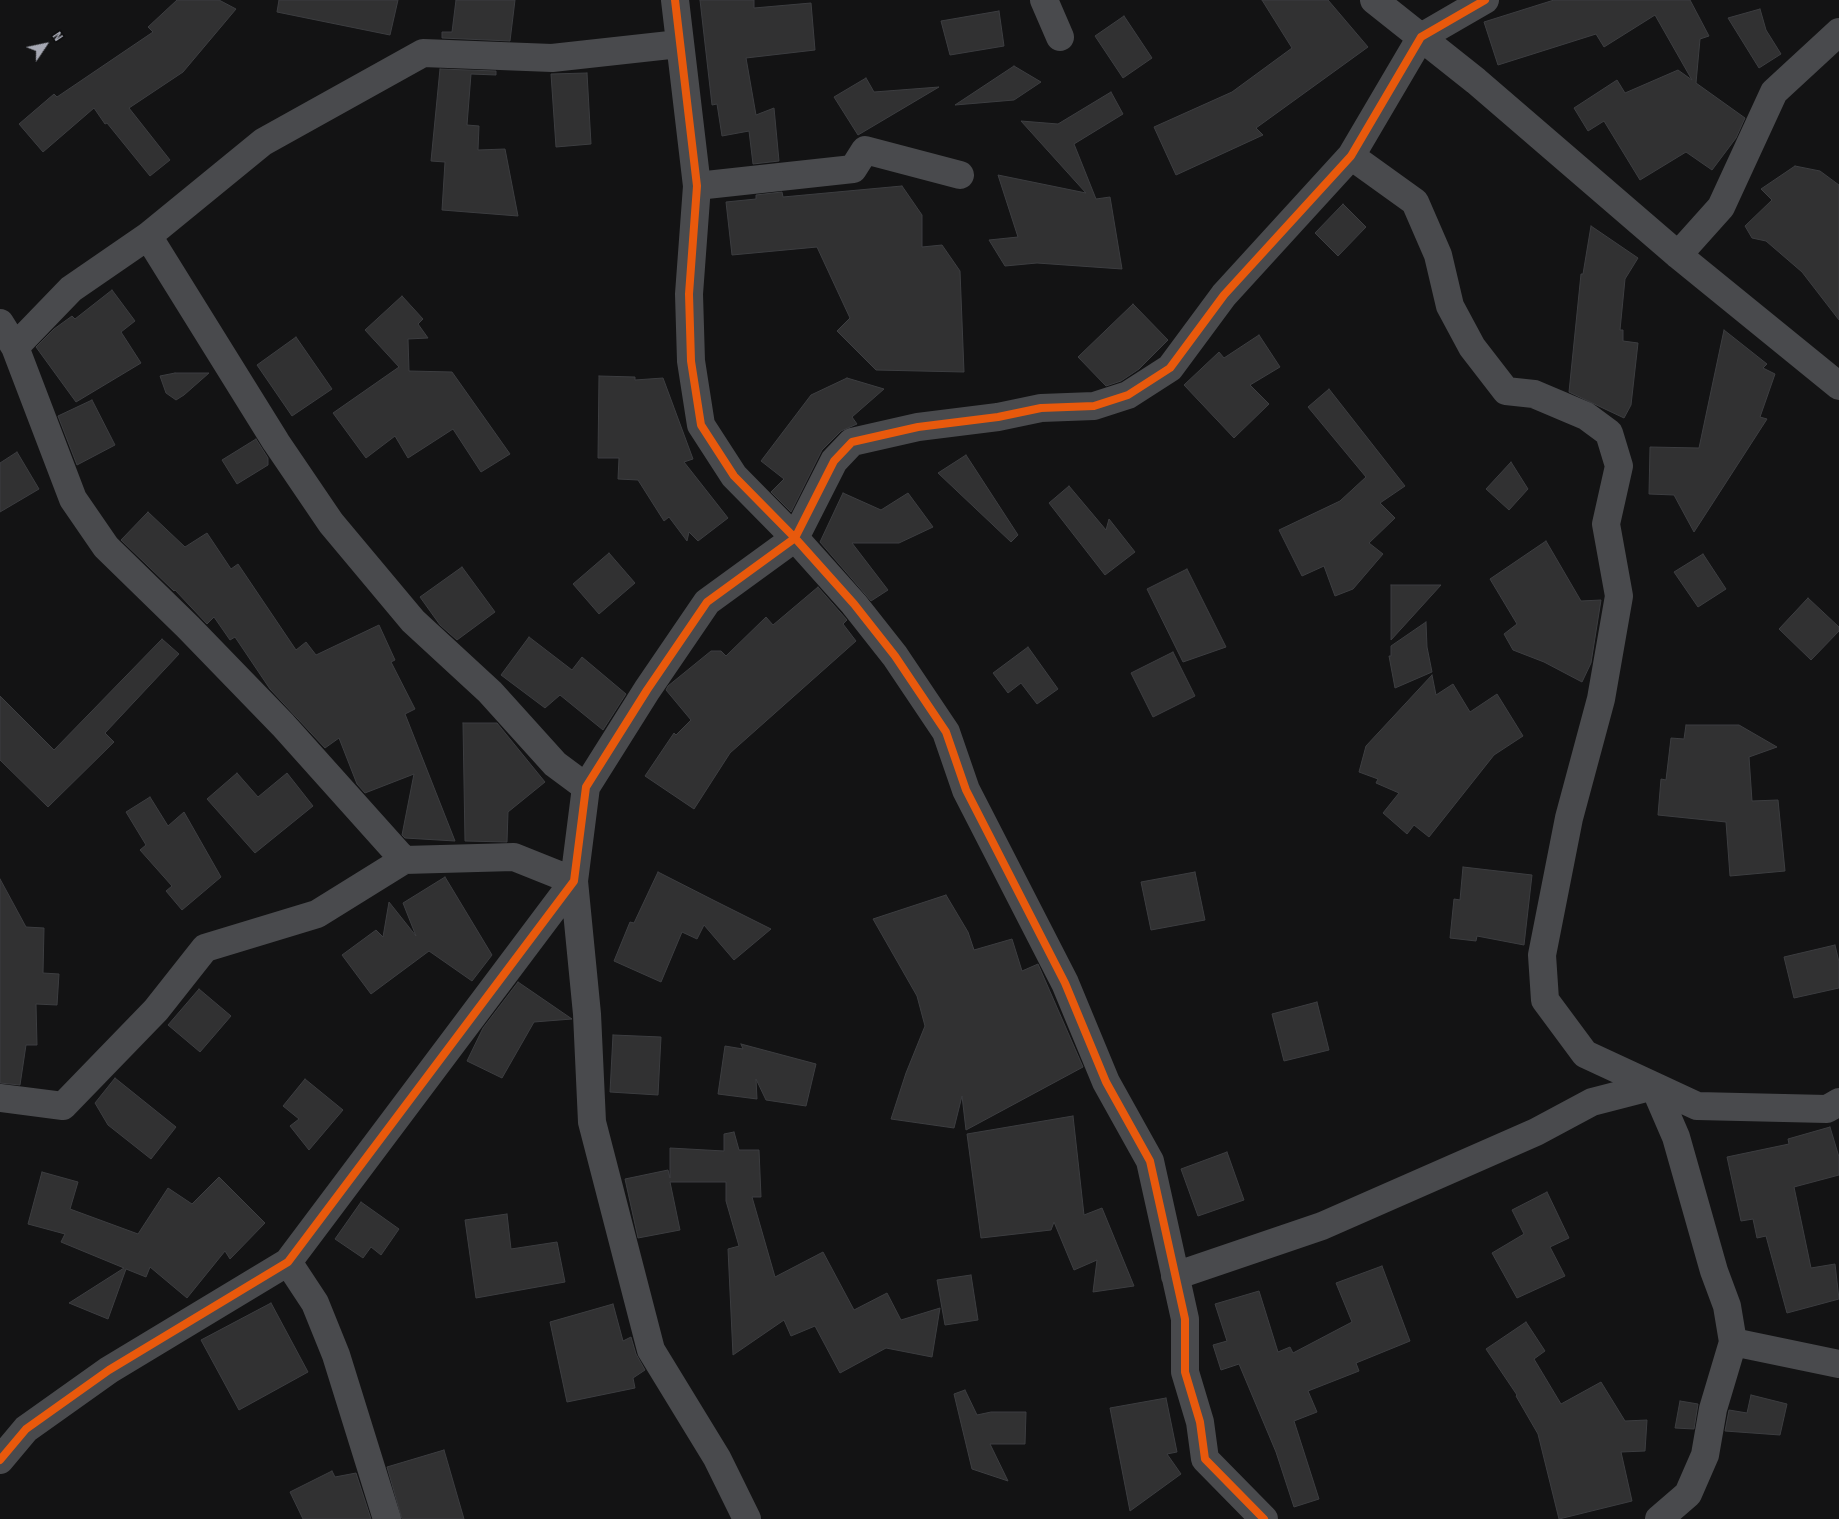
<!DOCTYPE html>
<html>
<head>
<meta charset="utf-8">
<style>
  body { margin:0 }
  #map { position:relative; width:1839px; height:1519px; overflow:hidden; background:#131314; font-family:"Sofia Sans Condensed",sans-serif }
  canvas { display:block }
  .north { position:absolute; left:20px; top:20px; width:50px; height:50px; -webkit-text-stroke:4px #0e0e0f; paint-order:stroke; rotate:56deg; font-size:14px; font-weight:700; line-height:20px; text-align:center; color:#a6a8b3 }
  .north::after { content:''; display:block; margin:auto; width:18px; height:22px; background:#a6a8b3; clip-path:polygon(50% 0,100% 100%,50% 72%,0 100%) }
</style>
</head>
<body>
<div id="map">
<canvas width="1839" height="1519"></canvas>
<div class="north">N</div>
</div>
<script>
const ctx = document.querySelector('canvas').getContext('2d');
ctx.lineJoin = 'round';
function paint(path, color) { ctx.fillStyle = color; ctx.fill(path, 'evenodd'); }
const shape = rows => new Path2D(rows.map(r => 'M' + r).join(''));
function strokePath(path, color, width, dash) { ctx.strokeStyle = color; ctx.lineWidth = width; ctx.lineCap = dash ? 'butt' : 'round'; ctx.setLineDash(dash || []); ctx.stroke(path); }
const building = shape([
  [177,0,219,0,236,9,183,72,129,108,170,160,150,176,107,123,105,124,94,108,43,152,19,124,54,94,57,97,153,32,148,27,177,0],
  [279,0,398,0,390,35,277,12,279,0],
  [456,0,515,0,510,41,442,38,442,32,452,32,456,0],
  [700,0,754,0,754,8,811,3,815,50,746,58,756,115,774,108,779,161,753,164,749,131,722,136,717,104,712,105,700,0],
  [1262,0,1328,0,1368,47,1256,128,1263,135,1176,175,1154,127,1232,92,1292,48,1262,0],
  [1554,0,1690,0,1709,36,1700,39,1696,83,1745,118,1736,138,1712,170,1686,152,1640,180,1604,121,1588,131,1574,108,1617,80,1625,93,1678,70,1692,80,1655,15,1604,47,1596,34,1498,65,1484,22,1554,0],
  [1760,9,1766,30,1781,54,1759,68,1728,18,1760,9],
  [999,11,1004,46,950,55,941,21,999,11],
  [1124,16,1152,58,1123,78,1095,36,1124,16],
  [1014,66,1041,82,1014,100,955,105,1014,66],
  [440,69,496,71,496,75,471,74,467,125,479,126,478,150,505,149,518,216,442,210,445,162,431,161,440,69],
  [587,73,591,144,556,147,551,74,587,73],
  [866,78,874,92,939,87,858,135,834,97,866,78],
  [1111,92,1123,114,1074,144,1096,199,1110,197,1122,269,1037,263,1005,266,989,240,1018,237,998,175,1086,193,1021,121,1058,124,1111,92],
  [1795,166,1820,171,1839,185,1839,320,1802,272,1766,241,1752,238,1745,226,1772,200,1761,189,1795,166],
  [902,186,922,215,922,247,942,245,960,271,964,372,876,370,837,331,850,318,817,247,732,255,726,202,756,199,756,195,782,192,783,197,902,186],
  [1343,204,1366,227,1338,256,1315,233,1343,204],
  [1591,226,1638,258,1625,279,1620,330,1623,330,1623,341,1638,343,1631,405,1624,418,1569,392,1581,274,1583,274,1591,226],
  [112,290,135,321,121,332,141,363,76,402,36,347,54,329,72,316,75,319,112,290],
  [402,296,423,319,418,324,428,338,408,339,409,371,452,372,510,454,481,472,453,429,408,458,395,436,366,458,333,413,399,367,365,330,402,296],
  [1133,304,1168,340,1139,369,1121,381,1106,386,1078,357,1133,304],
  [1724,330,1767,364,1763,368,1775,374,1760,417,1767,419,1694,532,1674,495,1649,494,1650,447,1699,448,1724,330],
  [1259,335,1280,367,1250,385,1269,404,1234,438,1184,385,1219,352,1224,358,1259,335],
  [296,337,332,389,292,416,257,365,296,337],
  [175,373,209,373,184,395,176,400,166,393,160,376,175,373],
  [599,376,635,377,635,380,663,378,693,459,684,462,728,518,698,541,689,532,687,541,669,517,664,521,638,480,618,479,619,458,598,458,599,376],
  [847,378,884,389,852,417,857,424,841,431,822,450,791,512,771,492,784,479,761,461,811,395,847,378],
  [1329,389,1405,486,1380,503,1395,518,1369,543,1383,554,1353,589,1335,596,1324,566,1302,576,1279,530,1340,501,1366,477,1308,407,1329,389],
  [92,400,115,445,77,465,58,416,92,400],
  [256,439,268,458,268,465,237,484,222,460,256,439],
  [17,452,39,489,0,512,0,463,17,452],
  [966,455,1018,535,1011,542,938,473,966,455],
  [1511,462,1528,489,1509,510,1486,489,1511,462],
  [1069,486,1106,530,1109,519,1135,552,1105,575,1049,503,1069,486],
  [843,493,881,510,908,493,933,527,899,543,852,543,888,590,871,601,820,542,843,493],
  [148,512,185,547,207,533,231,569,238,564,296,650,306,642,316,655,379,625,395,660,391,662,415,709,405,714,455,841,405,838,402,835,414,774,365,793,357,784,339,738,325,748,270,689,235,637,230,640,214,617,207,624,175,590,174,591,121,540,148,512],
  [1546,541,1581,601,1601,600,1591,663,1582,682,1544,662,1513,650,1504,634,1517,624,1490,579,1546,541],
  [609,553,635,583,599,614,573,584,609,553],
  [1703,554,1726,589,1698,607,1674,572,1703,554],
  [462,567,495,612,457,640,440,625,420,597,462,567],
  [1187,569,1226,647,1183,662,1147,589,1187,569],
  [1391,585,1441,585,1391,640,1391,585],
  [818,587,847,620,843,624,856,641,730,753,694,809,645,776,674,733,676,735,691,720,666,690,668,686,711,651,721,651,726,656,766,617,773,625,818,587],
  [1808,598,1839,627,1839,631,1811,660,1779,629,1808,598],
  [1426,622,1427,647,1432,672,1395,688,1389,656,1391,656,1391,646,1426,622],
  [529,637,572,670,582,657,626,694,603,730,560,695,545,708,501,675,529,637],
  [162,639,179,654,105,733,114,742,48,807,0,760,0,696,54,750,162,639],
  [1028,647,1058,689,1037,704,1021,683,1008,693,993,673,1028,647],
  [1173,652,1195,696,1153,717,1131,673,1173,652],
  [1432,675,1436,695,1453,684,1470,712,1497,694,1523,736,1494,755,1429,837,1414,825,1407,834,1383,813,1399,793,1376,783,1378,779,1359,772,1366,746,1432,675],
  [463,723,497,723,545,782,508,812,507,842,465,841,463,723],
  [1686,725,1739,725,1777,747,1749,757,1752,801,1778,800,1785,871,1730,876,1726,822,1658,815,1661,779,1666,780,1671,738,1684,739,1686,725],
  [237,773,258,797,287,773,313,806,255,853,207,799,237,773],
  [150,797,168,826,184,812,221,877,182,910,166,891,172,886,140,850,146,845,126,812,150,797],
  [1463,867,1532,875,1524,945,1477,936,1476,941,1450,938,1454,899,1460,900,1463,867],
  [658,872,715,901,771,929,734,960,704,925,697,939,682,932,661,982,614,961,630,922,634,923,658,872],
  [1195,872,1205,920,1151,930,1141,882,1195,872],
  [445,877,492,955,472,981,429,951,371,994,342,955,376,930,383,937,389,902,416,936,403,903,445,877],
  [0,879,26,927,44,928,43,973,59,974,57,1005,36,1004,37,1045,26,1045,20,1085,0,1083,0,879],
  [946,895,968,932,974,950,1012,939,1022,971,1038,964,1083,1067,966,1130,962,1096,954,1128,891,1119,906,1073,925,1026,917,996,873,919,946,895],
  [1835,945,1839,962,1839,988,1794,998,1784,957,1835,945],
  [518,982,572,1019,534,1022,502,1078,467,1061,483,1028,518,982],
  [199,989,231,1016,200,1052,168,1025,199,989],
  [1317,1002,1329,1050,1284,1061,1272,1014,1317,1002],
  [613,1035,661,1037,658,1095,610,1092,613,1035],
  [741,1044,816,1064,806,1106,766,1100,756,1079,757,1099,718,1094,725,1046,743,1049,741,1044],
  [115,1078,176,1127,151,1159,108,1125,95,1103,115,1078],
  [305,1079,343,1110,309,1150,290,1126,299,1119,283,1106,305,1079],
  [1073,1116,1084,1215,1102,1208,1134,1286,1093,1292,1097,1260,1074,1270,1054,1222,1051,1230,981,1238,967,1134,1073,1116],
  [1830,1127,1839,1157,1839,1175,1794,1187,1811,1268,1835,1264,1839,1299,1787,1313,1766,1236,1757,1238,1753,1219,1741,1221,1727,1157,1789,1144,1788,1139,1830,1127],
  [734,1132,739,1150,759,1150,761,1197,752,1197,775,1277,823,1252,854,1310,887,1293,901,1320,940,1308,932,1357,886,1348,840,1373,815,1326,791,1336,784,1320,733,1355,728,1249,739,1246,726,1201,726,1182,670,1182,680,1230,638,1238,625,1179,668,1170,670,1178,670,1148,724,1151,724,1134,734,1132],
  [1227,1152,1244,1200,1198,1216,1181,1169,1227,1152],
  [42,1172,78,1182,70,1209,138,1234,168,1188,192,1204,219,1177,265,1223,230,1259,225,1251,187,1298,150,1267,146,1277,126,1269,108,1319,69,1303,124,1268,61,1242,65,1234,28,1224,42,1172],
  [1547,1192,1569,1238,1550,1247,1565,1276,1517,1298,1492,1253,1524,1234,1512,1210,1547,1192],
  [361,1202,399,1229,381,1255,371,1247,363,1258,335,1239,361,1202],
  [507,1214,511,1249,557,1242,565,1282,476,1298,465,1220,507,1214],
  [1382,1266,1410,1341,1356,1363,1359,1371,1308,1391,1317,1412,1294,1421,1319,1499,1294,1507,1276,1452,1239,1364,1221,1370,1213,1345,1227,1341,1215,1304,1259,1291,1278,1352,1290,1347,1293,1353,1352,1322,1336,1283,1382,1266],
  [971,1275,978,1320,945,1325,937,1280,971,1275],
  [271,1303,308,1372,239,1410,201,1340,271,1303],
  [613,1304,623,1341,631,1337,636,1354,645,1370,633,1378,635,1388,567,1402,550,1322,613,1304],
  [1526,1322,1545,1351,1534,1359,1561,1404,1601,1382,1625,1421,1647,1420,1645,1451,1621,1452,1632,1501,1559,1519,1538,1434,1516,1396,1517,1395,1486,1349,1526,1322],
  [965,1390,977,1415,991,1412,1026,1412,1025,1444,990,1444,1008,1481,972,1469,954,1394,965,1390],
  [1751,1395,1787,1404,1780,1435,1725,1431,1729,1410,1747,1413,1751,1395],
  [1166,1398,1177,1452,1167,1454,1181,1474,1130,1511,1110,1408,1166,1398],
  [1680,1401,1698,1404,1694,1429,1675,1428,1680,1401],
  [444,1450,464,1519,402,1519,387,1467,444,1450],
  [332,1471,335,1477,356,1473,371,1519,303,1519,290,1492,332,1471]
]);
paint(building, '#313132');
strokePath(building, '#3c3d40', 1);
strokePath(shape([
  [675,0,697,186,689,294,691,361,701,425,734,476,795,538,854,604,895,656,946,732,966,790,1065,983,1106,1082,1150,1161,1185,1319,1185,1372,1200,1422,1205,1459,1264,1519],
  [1044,0,1060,37],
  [1374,0,1476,81,1678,255,1839,386],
  [1351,156,1415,202,1438,255,1450,306,1472,347,1506,391,1534,394,1586,416,1609,433,1619,466,1606,524,1619,596,1601,699,1569,818,1542,955,1545,1000,1585,1054,1654,1086,1676,1137,1714,1271,1727,1306,1733,1342,1713,1409,1705,1455,1688,1494,1659,1519],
  [697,186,853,169,865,150,960,175],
  [148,236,276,442,331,523,413,621,490,692,555,764,586,787],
  [1678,255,1721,207,1774,92,1839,32],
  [0,323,15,347,73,499,106,547,188,627,283,725,404,860],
  [15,347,71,289,148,236,263,142,423,53,552,58,679,44],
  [0,1098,63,1106,156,1010,205,948,317,914,404,860,514,857,574,881,587,1014,592,1122,651,1350,717,1458,747,1519],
  [288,1262,315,1303,336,1355,387,1519],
  [1175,1276,1322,1226,1536,1132,1592,1102,1654,1086,1697,1106,1827,1109,1839,1102],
  [1733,1342,1839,1364],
  [0,1460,26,1429,109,1370,288,1262,574,881,586,787,647,690,707,602,795,538,834,461,852,442,918,427,998,417,1041,408,1094,406,1128,395,1170,368,1224,295,1351,156,1421,37,1485,0]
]), '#494a4d', 28);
strokePath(shape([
  [675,0,697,186,689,294,691,361,701,425,734,476,795,538,854,604,895,656,946,732,966,790,1065,983,1106,1082,1150,1161,1185,1319,1185,1372,1200,1422,1205,1459,1264,1519],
  [0,1460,26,1429,109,1370,288,1262,574,881,586,787,647,690,707,602,795,538,834,461,852,442,918,427,998,417,1041,408,1094,406,1128,395,1170,368,1224,295,1351,156,1421,37,1485,0]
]), '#e8590c', 8);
</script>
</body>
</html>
